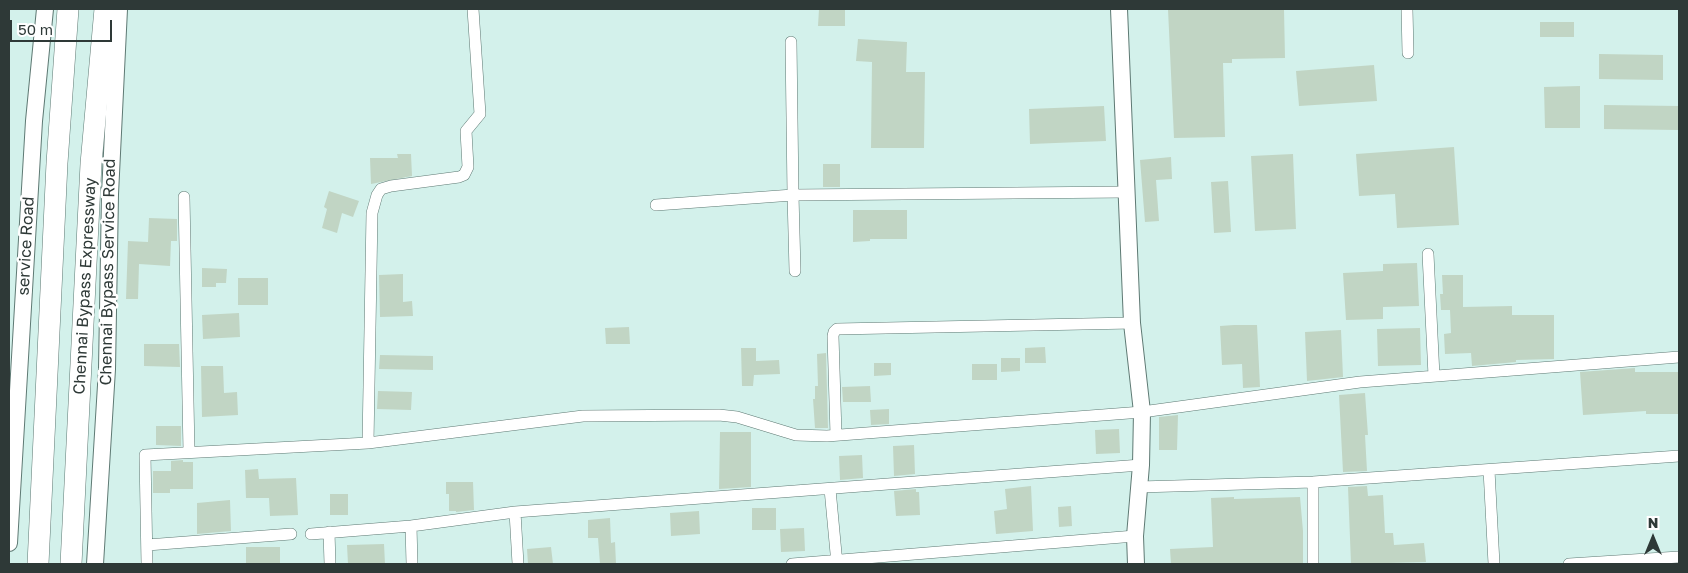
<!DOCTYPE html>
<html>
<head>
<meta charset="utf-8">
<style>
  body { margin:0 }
  #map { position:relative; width:1688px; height:573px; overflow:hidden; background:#d3f1eb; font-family:"Golos Text",sans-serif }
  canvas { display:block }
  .frame { position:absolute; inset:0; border:10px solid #2e3937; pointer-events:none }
  .north { position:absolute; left:1628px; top:513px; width:50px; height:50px; -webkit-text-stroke:4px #fff; paint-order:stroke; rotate:0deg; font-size:14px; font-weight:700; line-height:20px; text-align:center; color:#2e3937 }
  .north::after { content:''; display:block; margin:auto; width:18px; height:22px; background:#2e3937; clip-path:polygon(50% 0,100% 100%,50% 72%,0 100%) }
  .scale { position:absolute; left:10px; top:20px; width:102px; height:22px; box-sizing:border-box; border:2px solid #2e3937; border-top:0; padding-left:6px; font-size:15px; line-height:18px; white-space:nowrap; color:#2e3937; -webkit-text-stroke:4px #fff; paint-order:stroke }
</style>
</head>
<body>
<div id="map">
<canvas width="1688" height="573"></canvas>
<div class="frame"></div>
<div class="north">N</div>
<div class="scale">50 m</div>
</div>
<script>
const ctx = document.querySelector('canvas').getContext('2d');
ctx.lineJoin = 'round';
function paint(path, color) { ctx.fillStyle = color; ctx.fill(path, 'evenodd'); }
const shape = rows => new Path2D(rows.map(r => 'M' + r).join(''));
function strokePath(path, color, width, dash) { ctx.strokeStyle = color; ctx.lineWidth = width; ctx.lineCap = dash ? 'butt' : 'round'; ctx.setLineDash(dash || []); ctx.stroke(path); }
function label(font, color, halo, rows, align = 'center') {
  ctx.font = font + ' "Golos Text",sans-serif'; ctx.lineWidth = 5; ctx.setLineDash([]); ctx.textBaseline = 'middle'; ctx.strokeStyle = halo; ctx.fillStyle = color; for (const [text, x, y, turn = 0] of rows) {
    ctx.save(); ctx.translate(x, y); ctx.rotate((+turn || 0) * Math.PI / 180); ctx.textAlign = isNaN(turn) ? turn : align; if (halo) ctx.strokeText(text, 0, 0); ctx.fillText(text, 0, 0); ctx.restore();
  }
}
paint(shape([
  [819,9,845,9,845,26,818,26],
  [1168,9,1284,9,1285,58,1232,59,1232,63,1223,63,1225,137,1174,138],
  [1540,22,1574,22,1574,37,1540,37],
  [858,39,907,42,906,72,925,72,924,148,871,148,872,62,856,61],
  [1599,54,1663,55,1663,80,1599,79],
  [1374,65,1377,101,1299,106,1296,71],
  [1580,86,1580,128,1545,128,1544,87],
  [1604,105,1679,106,1678,130,1604,129],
  [1104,106,1106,141,1030,144,1029,109],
  [1454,147,1459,225,1397,228,1395,194,1359,196,1356,154],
  [397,154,411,154,412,176,371,184,370,158,398,158],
  [1293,154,1296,229,1255,231,1251,156],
  [1171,157,1172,179,1156,180,1159,221,1145,222,1140,160],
  [823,164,840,164,840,187,823,187],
  [1228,181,1231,232,1214,233,1211,182],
  [329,191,359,201,353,217,342,213,337,233,322,228,327,209,324,207],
  [853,210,907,210,907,239,870,239,870,241,853,242],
  [149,218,177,219,177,241,171,241,170,266,139,264,138,299,126,299,128,241,148,242],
  [1417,263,1419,306,1383,307,1383,319,1346,320,1343,273,1383,271,1383,264],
  [202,268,227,269,226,283,216,283,216,287,202,287],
  [403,274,403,302,412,301,413,316,380,317,379,275],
  [1442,275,1463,275,1463,307,1512,306,1512,315,1554,315,1554,359,1516,360,1516,362,1472,366,1471,353,1445,354,1444,334,1451,333,1450,310,1441,310,1440,294,1443,294],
  [238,278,268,278,268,305,238,305],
  [239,313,240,337,203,339,202,315],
  [1234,325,1257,325,1260,387,1243,388,1242,364,1222,365,1220,326],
  [629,327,630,344,606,344,605,328],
  [1420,328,1421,365,1378,366,1377,329],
  [1341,330,1343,377,1307,381,1305,332],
  [144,344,179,344,180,367,144,366],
  [1045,347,1046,363,1025,363,1025,348],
  [741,348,756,348,756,361,779,360,780,374,754,375,753,386,742,386],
  [826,353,828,428,815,428,813,399,815,399,815,386,818,386,817,354],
  [380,355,433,356,433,370,379,369],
  [1001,358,1020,358,1020,371,1001,372],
  [874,363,891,363,891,375,874,376],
  [972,364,997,364,997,380,972,380],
  [201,366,223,366,224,393,237,392,238,415,202,417],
  [1635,368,1635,372,1679,372,1679,414,1646,414,1646,411,1583,415,1580,372],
  [870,386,871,402,843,402,842,387],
  [378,391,412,392,411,410,377,409],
  [1365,393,1368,435,1365,435,1367,471,1343,472,1339,395],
  [889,409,889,424,871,425,870,410],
  [1178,415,1177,450,1159,450,1159,417],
  [156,426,181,426,181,446,156,445],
  [1119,429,1120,453,1096,454,1095,430],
  [720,432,751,432,751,487,719,489],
  [914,445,915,474,894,476,893,446],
  [862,455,863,478,840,480,839,456],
  [183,460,183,462,193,462,193,489,170,489,170,493,153,493,153,471,171,471,171,461],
  [258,469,259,479,296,478,298,515,270,516,269,498,246,498,245,470],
  [446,482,473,482,474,510,456,512,456,511,449,511,449,494,446,494],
  [1031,486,1033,531,996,534,994,511,1007,509,1005,489],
  [1367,486,1368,496,1383,495,1385,533,1393,533,1394,545,1424,543,1426,562,1351,564,1348,487],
  [916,489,916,492,919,492,920,515,896,516,894,491],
  [330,494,348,494,348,515,330,515],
  [1234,497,1234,499,1300,497,1303,531,1303,564,1171,564,1170,549,1213,547,1211,498],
  [230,500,231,531,197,534,197,503],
  [1071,506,1072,526,1059,527,1058,507],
  [752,508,776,508,776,530,752,530],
  [699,511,700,534,671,536,670,513],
  [610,518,611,543,615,542,616,564,600,564,598,538,588,538,588,520],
  [804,528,805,551,781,552,780,529],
  [384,544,385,564,348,564,347,545],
  [246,547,280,547,280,564,246,564],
  [551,547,553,564,528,564,527,549]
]), '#c1d5c4');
const street = shape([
  [1407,9,1408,53],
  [791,42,793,195,1126,192],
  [184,197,189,452],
  [656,205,793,195,795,271],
  [1428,254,1434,376],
  [836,435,833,336,834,332,837,329,1132,323],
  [368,443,372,213,377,195,381,189,391,186,459,177,464,175,468,167,466,131,480,114,473,9],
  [1489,470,1494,564],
  [1313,482,1313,564],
  [1139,487,1313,482,1679,456],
  [830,489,837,564],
  [515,512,518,564],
  [411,526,412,564],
  [329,532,330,564],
  [311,534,411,526,515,512,1141,465],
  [147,545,291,534],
  [147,564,145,455,368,443,583,416,719,415,737,417,796,435,827,436,1142,412,1360,382,1679,357],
  [792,564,1135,536],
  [1569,564,1679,557]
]);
const secondary = shape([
  [1119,9,1132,323,1142,412,1141,465,1135,536,1136,564],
  [9,543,34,121,45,9],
  [95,564,107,369,110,194,119,9]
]);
const highway = shape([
  [38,564,57,163,68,9],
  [71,564,91,164,105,9]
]);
strokePath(street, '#5e7973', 12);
strokePath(secondary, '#5e7973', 18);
strokePath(highway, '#5e7973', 22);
strokePath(street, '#fff', 11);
strokePath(secondary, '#fff', 16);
strokePath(highway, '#fff', 21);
label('16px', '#2e3937', '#fff', [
  ["service Road",26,246,-87],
  ["Chennai Bypass Service Road",108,272,-89],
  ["Chennai Bypass Expressway",85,286,-87]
]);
</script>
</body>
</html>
